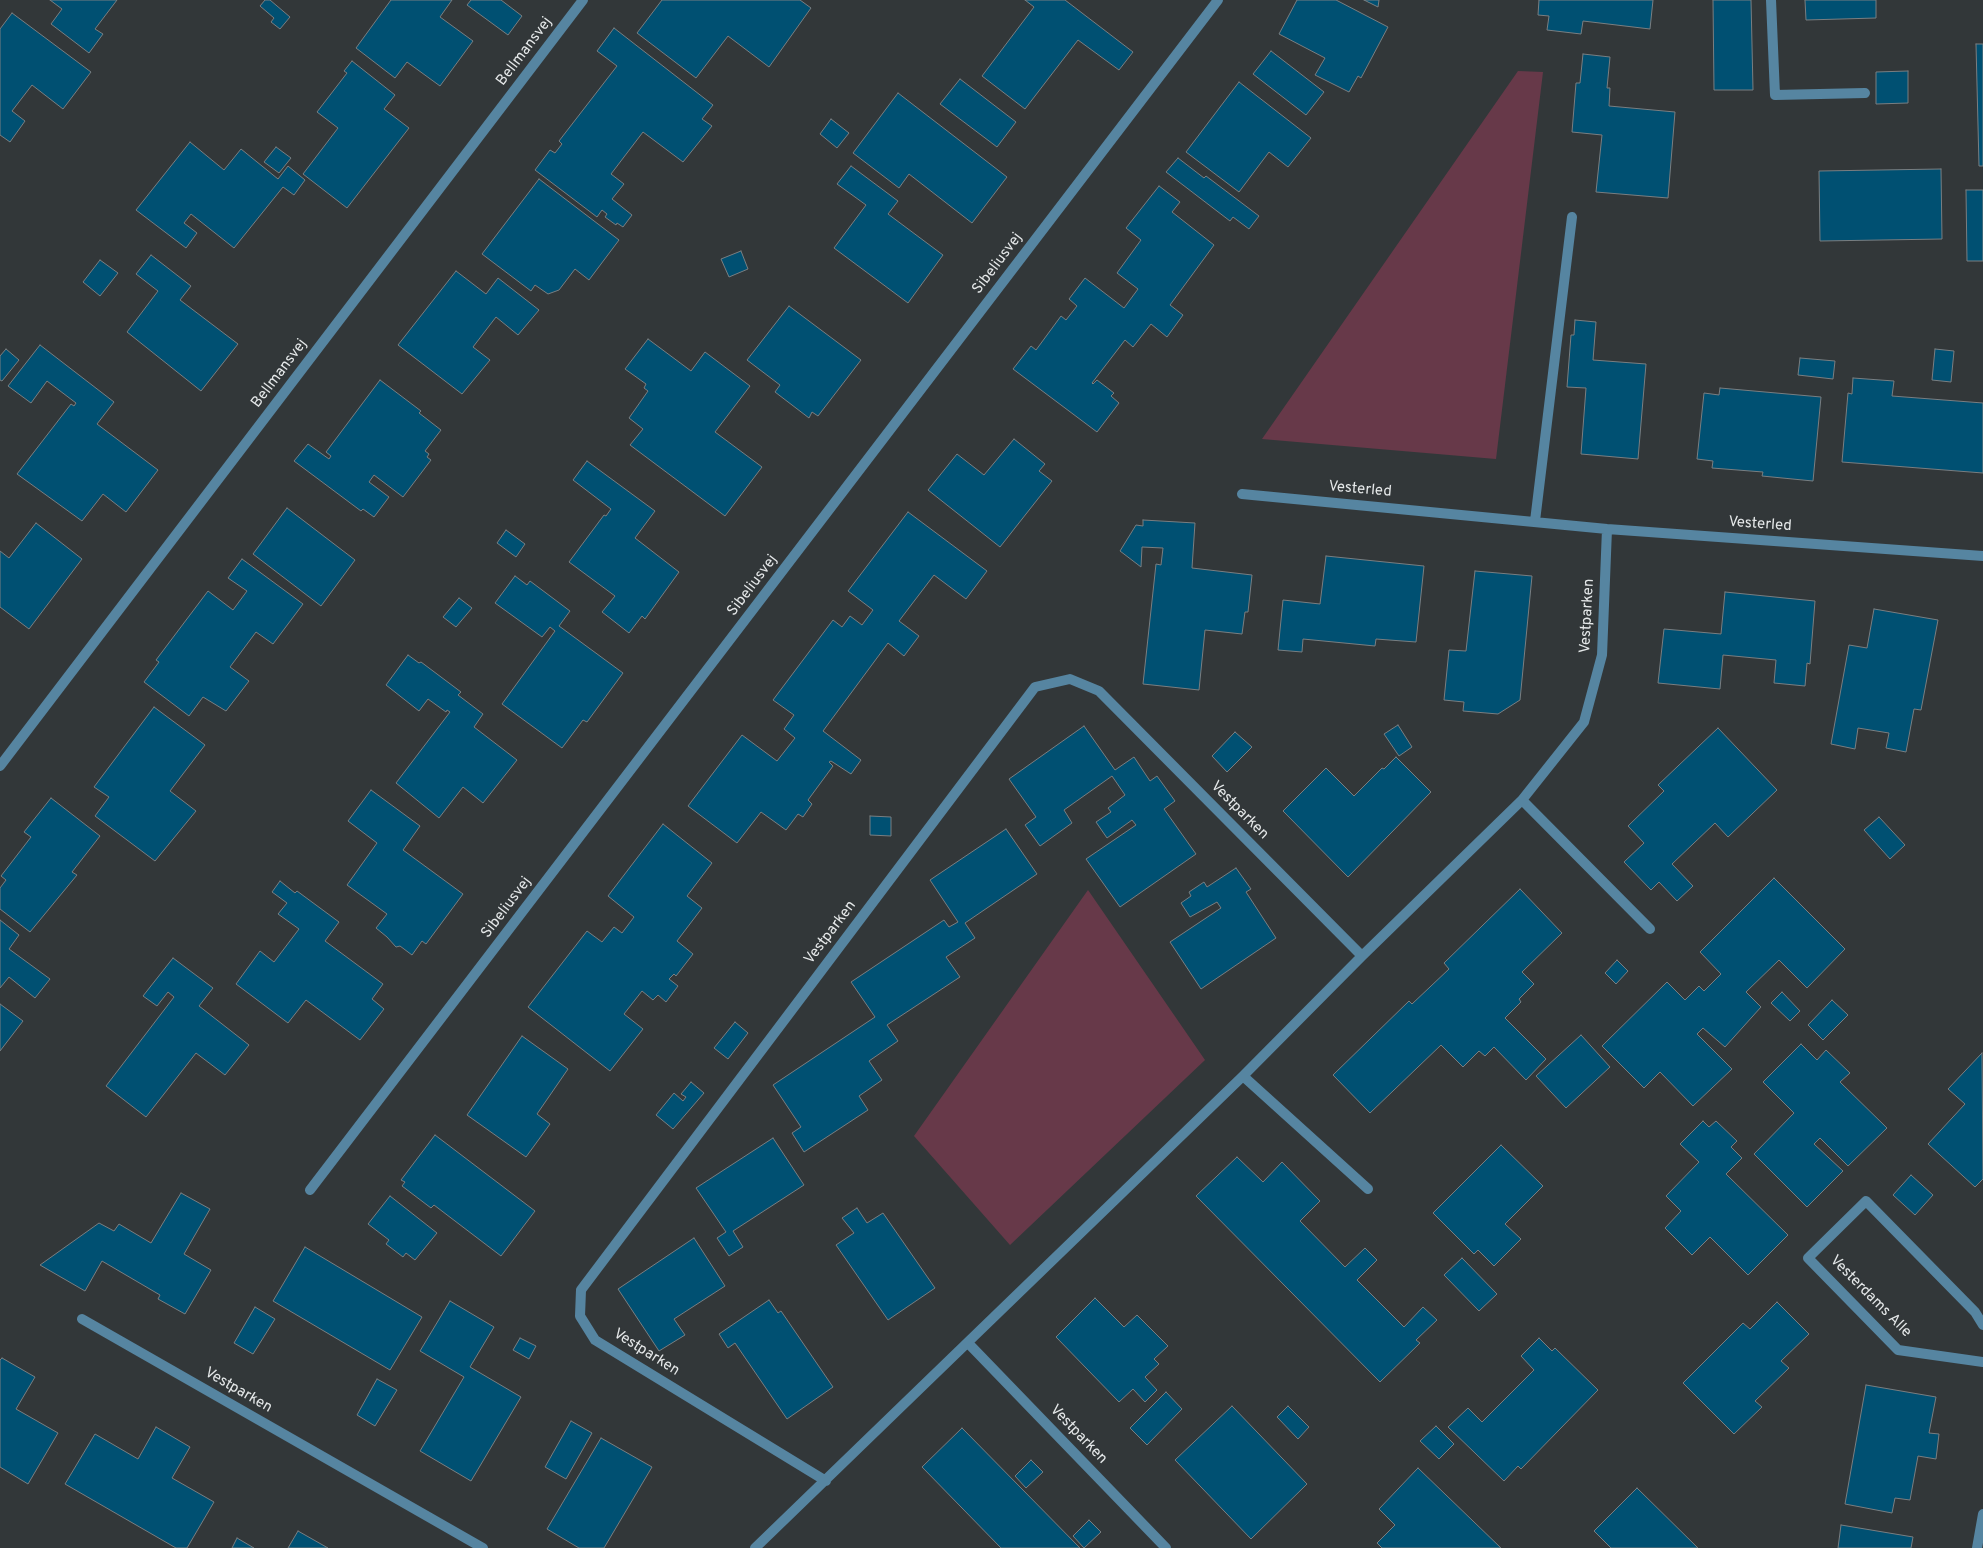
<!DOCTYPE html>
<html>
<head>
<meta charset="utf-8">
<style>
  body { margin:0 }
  canvas { display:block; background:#323739 }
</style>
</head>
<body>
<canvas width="1983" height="1548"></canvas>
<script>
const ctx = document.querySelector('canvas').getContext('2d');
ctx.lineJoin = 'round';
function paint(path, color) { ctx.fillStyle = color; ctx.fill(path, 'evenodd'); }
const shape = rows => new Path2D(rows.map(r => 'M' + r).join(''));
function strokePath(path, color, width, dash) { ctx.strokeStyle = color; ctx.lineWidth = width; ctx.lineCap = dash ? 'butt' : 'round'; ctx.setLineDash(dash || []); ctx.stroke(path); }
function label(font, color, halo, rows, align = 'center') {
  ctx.font = font + ' Overpass,sans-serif'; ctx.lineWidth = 4; ctx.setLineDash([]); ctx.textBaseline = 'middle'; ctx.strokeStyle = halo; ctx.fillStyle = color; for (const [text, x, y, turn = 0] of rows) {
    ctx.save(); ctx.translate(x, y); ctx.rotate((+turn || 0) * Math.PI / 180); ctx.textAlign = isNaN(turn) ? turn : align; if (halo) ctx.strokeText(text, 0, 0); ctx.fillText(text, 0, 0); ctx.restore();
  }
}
paint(shape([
  [1518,71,1543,72,1496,459,1262,439],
  [1088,890,1205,1060,1010,1245,914,1136]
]), '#673949');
const building = shape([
  [50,0,117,0,95,29,103,34,89,53,51,24,62,9,50,0],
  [265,0,270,0,290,17,280,29,271,22,274,18,260,6,265,0],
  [391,0,452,0,440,17,473,41,440,86,407,62,395,78,356,48,391,0],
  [471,0,501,0,522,16,508,35,467,5,471,0],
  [662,0,800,0,811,8,769,67,728,36,696,78,637,33,662,0],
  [1025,0,1065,0,1133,52,1119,70,1078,40,1025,109,982,76,1034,7,1025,0],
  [1297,0,1336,0,1388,27,1361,78,1358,76,1349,92,1315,75,1325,58,1279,34,1297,0],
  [1364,0,1379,0,1378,7,1364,0],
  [1539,0,1653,0,1650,29,1583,21,1581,34,1547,30,1549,16,1538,15,1539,0],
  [1713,0,1751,0,1753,90,1714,90,1713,0],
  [1805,0,1876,0,1876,18,1806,20,1805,0],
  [12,13,91,72,63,109,32,85,12,111,25,121,10,142,0,135,0,29,12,13],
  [614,28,713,105,702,119,712,126,683,162,643,132,611,174,624,184,612,199,632,215,623,227,617,223,616,225,605,217,607,214,602,210,597,217,535,170,550,150,555,153,562,144,559,141,617,66,597,51,614,28],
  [1976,44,1983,44,1983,166,1979,166,1976,44],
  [1271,51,1324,92,1306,115,1253,74,1271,51],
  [1583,54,1610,57,1607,88,1610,88,1609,106,1675,112,1668,198,1596,192,1602,135,1572,132,1576,83,1580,83,1583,54],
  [352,61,395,95,384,109,409,128,347,208,303,174,338,128,317,112,347,73,344,71,352,61],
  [1908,71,1908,103,1876,104,1876,72,1908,71],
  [960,79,1016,122,997,147,940,104,960,79],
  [1239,82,1311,138,1288,167,1269,152,1239,192,1186,152,1239,82],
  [898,93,1007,177,972,223,909,174,899,188,853,153,898,93],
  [831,119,849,133,837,148,820,134,831,119],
  [190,142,224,170,241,149,278,179,288,166,305,180,294,195,283,187,234,248,191,214,184,223,197,233,186,248,136,210,190,142],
  [276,147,291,158,279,173,264,162,276,147],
  [1178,158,1204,178,1206,176,1259,216,1249,229,1233,217,1230,221,1166,172,1178,158],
  [851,166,898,201,888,214,943,255,908,303,834,248,866,205,837,184,851,166],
  [1941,169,1942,239,1820,241,1819,171,1941,169],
  [539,179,619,240,589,280,575,269,559,290,548,294,535,285,531,291,482,254,539,179],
  [1159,186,1180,202,1172,212,1214,245,1170,305,1183,315,1167,337,1151,324,1133,347,1125,340,1092,383,1093,384,1097,380,1114,393,1111,396,1119,403,1097,432,1013,369,1031,346,1036,350,1061,316,1066,320,1077,306,1069,299,1085,278,1124,308,1138,289,1117,273,1141,240,1126,228,1159,186],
  [1966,190,1983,190,1983,261,1967,261,1966,190],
  [741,251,748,269,729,277,721,259,741,251],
  [151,255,191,286,180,300,238,344,201,391,127,332,158,291,136,274,151,255],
  [100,260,118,273,100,296,83,282,100,260],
  [456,271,486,294,498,278,539,310,518,335,496,317,473,347,490,360,462,394,398,345,456,271],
  [789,306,861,360,818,416,812,412,809,418,775,392,780,385,747,360,789,306],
  [1575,320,1596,322,1593,360,1646,364,1638,459,1581,454,1586,388,1567,387,1571,335,1574,335,1575,320],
  [648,339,691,371,705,352,750,386,715,432,762,467,725,516,630,445,643,429,629,418,648,391,644,388,646,384,625,369,648,339],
  [40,345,114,402,97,424,158,470,126,512,103,494,82,521,17,474,71,404,74,406,76,403,47,381,31,403,8,386,40,345],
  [6,349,19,360,2,381,0,380,0,356,6,349],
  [1935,349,1954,351,1951,382,1932,380,1935,349],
  [1800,358,1835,361,1833,379,1798,375,1800,358],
  [1853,378,1894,381,1892,396,1983,403,1983,473,1842,462,1848,393,1852,394,1853,378],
  [380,380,421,411,419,413,441,430,425,451,429,454,427,457,431,460,403,497,374,475,369,482,389,497,374,517,363,509,361,511,294,461,308,444,329,459,331,456,326,452,380,380],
  [1720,388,1821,397,1813,481,1762,476,1763,472,1712,468,1713,461,1697,459,1704,393,1719,395,1720,388],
  [1014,439,1045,464,1039,471,1052,481,1000,547,928,490,957,454,984,475,1014,439],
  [587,461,655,511,635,538,679,572,645,619,642,616,629,633,602,612,615,596,569,562,604,515,606,516,611,509,573,480,587,461],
  [287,508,355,560,321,606,253,554,287,508],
  [908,512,987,571,966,599,934,575,899,621,919,636,904,656,888,643,823,731,861,760,851,774,831,761,829,762,833,766,808,800,812,804,803,817,798,814,786,830,761,812,737,843,688,806,742,735,777,761,795,738,784,729,794,715,773,700,833,620,842,627,850,616,862,625,873,610,848,591,908,512],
  [1143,520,1195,523,1192,568,1252,575,1248,612,1245,612,1242,634,1205,630,1199,690,1143,684,1156,564,1161,565,1163,548,1142,547,1141,567,1120,551,1136,525,1143,526,1143,520],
  [36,523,82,559,29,629,0,607,0,551,9,558,36,523],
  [506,530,525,544,516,557,497,543,506,530],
  [1326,556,1424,566,1416,642,1376,639,1375,646,1303,639,1302,652,1278,650,1283,600,1320,604,1326,556],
  [242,559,303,604,273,644,256,632,230,667,249,681,226,711,203,697,189,716,144,682,159,662,156,660,208,591,233,610,247,591,228,578,242,559],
  [1475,571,1532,576,1520,700,1498,714,1463,711,1464,702,1444,700,1449,650,1466,651,1475,571],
  [515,576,527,585,530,581,570,611,559,626,623,673,587,722,583,720,562,748,502,704,555,631,550,627,542,637,495,603,515,576],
  [1725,592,1815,601,1810,664,1807,663,1805,686,1774,683,1776,660,1723,655,1720,689,1658,683,1664,629,1721,634,1725,592],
  [459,598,472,608,456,627,443,617,459,598],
  [1874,609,1938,620,1921,710,1914,709,1906,752,1886,748,1889,733,1858,728,1855,749,1831,744,1849,645,1867,648,1874,609],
  [408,655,419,663,421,662,461,692,458,695,483,714,474,727,517,760,483,803,463,787,439,818,396,783,450,712,447,710,446,712,428,699,419,711,386,685,408,655],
  [154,707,205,745,170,791,196,811,155,861,95,816,109,797,94,787,154,707],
  [1398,725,1412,747,1399,756,1384,734,1398,725],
  [1084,726,1115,770,1134,757,1150,781,1157,776,1175,801,1164,809,1196,854,1120,907,1086,859,1136,825,1132,820,1107,838,1096,822,1111,812,1108,808,1125,795,1112,776,1064,810,1072,823,1040,846,1025,825,1036,817,1009,779,1084,726],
  [1718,728,1777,790,1728,837,1715,823,1672,864,1693,886,1677,901,1659,882,1651,890,1624,862,1644,843,1628,826,1664,791,1658,785,1718,728],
  [1235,732,1252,747,1227,772,1212,756,1235,732],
  [1396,757,1431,792,1348,877,1283,811,1326,768,1354,796,1382,768,1384,769,1396,757],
  [371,790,420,826,403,850,463,894,426,944,422,941,412,955,400,946,396,947,387,937,376,928,387,914,347,885,377,843,348,821,371,790],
  [51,798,100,836,72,872,77,875,30,932,0,909,0,888,6,880,1,876,31,837,24,832,51,798],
  [870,816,891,817,891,836,870,835,870,816],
  [1879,817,1905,845,1890,859,1864,830,1879,817],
  [663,824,712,863,687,896,702,908,677,941,693,954,676,976,674,974,669,979,678,986,666,1002,658,995,653,1000,642,991,624,1014,643,1029,610,1071,528,1007,587,931,602,942,614,927,622,933,634,917,608,896,663,824],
  [1006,829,1037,874,965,923,975,938,946,957,960,977,887,1025,898,1041,869,1061,882,1080,859,1096,868,1110,804,1152,792,1133,801,1127,773,1085,875,1017,851,982,944,920,949,927,958,922,930,880,1006,829],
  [1236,868,1251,889,1246,892,1276,938,1201,989,1170,942,1221,908,1217,902,1190,917,1181,903,1191,896,1189,892,1204,882,1207,887,1236,868],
  [1774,878,1845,949,1807,988,1779,960,1746,992,1761,1007,1725,1047,1703,1028,1697,1034,1732,1069,1693,1106,1660,1072,1644,1088,1602,1046,1667,982,1685,1000,1699,986,1704,991,1721,974,1700,952,1774,878],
  [280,881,295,893,297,891,339,922,325,941,383,984,372,999,384,1009,360,1040,306,1000,288,1023,236,984,260,951,274,962,299,929,278,914,287,903,272,892,280,881],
  [1520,889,1562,933,1522,972,1534,984,1519,999,1521,1002,1505,1018,1546,1059,1526,1080,1494,1047,1485,1056,1479,1051,1463,1067,1441,1045,1370,1113,1333,1075,1409,1001,1412,1004,1449,969,1444,963,1520,889],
  [0,920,19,935,9,949,50,979,35,998,9,977,0,988,0,920],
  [173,958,213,988,199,1006,249,1045,225,1075,196,1053,146,1117,106,1086,174,997,168,992,157,1006,143,996,173,958],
  [1617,960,1628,971,1616,984,1605,973,1617,960],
  [1782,992,1800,1011,1790,1021,1771,1003,1782,992],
  [1832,1000,1848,1015,1823,1040,1808,1025,1832,1000],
  [0,1004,23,1021,0,1051,0,1004],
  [735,1022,748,1033,728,1059,714,1048,735,1022],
  [1581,1035,1610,1067,1566,1108,1536,1076,1581,1035],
  [522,1036,568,1069,537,1114,550,1124,526,1157,467,1115,522,1036],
  [1801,1044,1817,1060,1826,1050,1850,1073,1840,1082,1887,1128,1848,1166,1820,1138,1814,1144,1843,1171,1807,1207,1754,1154,1794,1113,1763,1082,1801,1044],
  [1982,1053,1983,1179,1975,1187,1928,1144,1965,1104,1948,1089,1982,1053],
  [691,1082,704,1093,673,1129,656,1115,674,1093,683,1101,686,1097,681,1094,691,1082],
  [1703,1121,1709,1127,1716,1121,1737,1141,1731,1147,1742,1158,1726,1174,1788,1235,1748,1275,1710,1237,1692,1255,1665,1228,1681,1211,1666,1196,1699,1162,1680,1144,1703,1121],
  [435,1135,535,1211,501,1256,434,1205,431,1208,402,1186,405,1182,401,1180,435,1135],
  [773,1138,804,1185,733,1231,743,1247,729,1256,717,1238,726,1232,696,1188,773,1138],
  [1501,1145,1543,1186,1505,1224,1521,1239,1494,1266,1478,1250,1474,1254,1433,1213,1501,1145],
  [1237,1157,1263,1182,1282,1162,1320,1201,1300,1221,1345,1267,1365,1248,1377,1260,1357,1280,1404,1327,1423,1307,1437,1320,1416,1340,1420,1343,1380,1382,1196,1196,1237,1157],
  [1911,1175,1933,1195,1915,1215,1893,1195,1911,1175],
  [181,1193,210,1209,184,1254,211,1270,185,1314,158,1299,160,1295,102,1261,85,1291,40,1265,99,1223,114,1231,119,1224,151,1243,181,1193],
  [390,1196,437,1233,415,1260,406,1253,403,1257,386,1244,389,1240,368,1224,390,1196],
  [857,1208,867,1223,883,1213,935,1288,888,1320,836,1245,854,1233,842,1218,857,1208],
  [694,1238,725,1286,674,1319,685,1335,659,1351,618,1289,694,1238],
  [305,1247,422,1317,390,1370,273,1301,305,1247],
  [1462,1258,1497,1294,1479,1311,1444,1275,1462,1258],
  [1095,1298,1124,1327,1137,1315,1168,1346,1154,1359,1159,1364,1145,1377,1157,1390,1145,1402,1133,1389,1119,1402,1056,1337,1095,1298],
  [769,1300,778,1313,781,1311,833,1387,787,1419,735,1343,728,1348,719,1334,769,1300],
  [450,1301,494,1327,470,1367,521,1397,471,1481,420,1451,464,1377,420,1351,450,1301],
  [1777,1302,1809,1334,1781,1361,1789,1368,1755,1401,1762,1407,1734,1434,1683,1383,1743,1323,1750,1329,1777,1302],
  [255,1307,275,1319,253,1354,234,1343,255,1307],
  [520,1338,536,1346,529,1359,513,1350,520,1338],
  [1539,1338,1552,1351,1555,1348,1598,1390,1521,1469,1518,1466,1504,1481,1448,1427,1468,1408,1482,1422,1534,1370,1521,1356,1539,1338],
  [2,1358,35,1377,16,1409,58,1433,28,1484,0,1467,0,1360,2,1358],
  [377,1379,397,1390,375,1426,357,1415,377,1379],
  [1866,1385,1936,1397,1929,1433,1939,1434,1936,1459,1918,1456,1910,1500,1895,1498,1892,1513,1845,1504,1866,1385],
  [1166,1392,1182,1409,1147,1445,1130,1428,1166,1392],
  [1232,1406,1307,1484,1251,1539,1175,1460,1232,1406],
  [1288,1406,1309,1427,1298,1439,1277,1417,1288,1406],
  [571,1421,592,1433,566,1479,545,1467,571,1421],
  [1436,1426,1454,1444,1439,1459,1420,1441,1436,1426],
  [156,1427,190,1447,172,1478,214,1502,187,1548,176,1548,65,1484,95,1434,138,1459,156,1427],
  [962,1428,1080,1548,1001,1548,922,1467,962,1428],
  [601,1438,652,1467,604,1548,579,1548,547,1529,601,1438],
  [1031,1460,1043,1472,1026,1488,1015,1476,1031,1460],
  [1418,1468,1501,1548,1382,1548,1377,1543,1395,1525,1379,1509,1418,1468],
  [1637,1488,1698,1548,1611,1548,1594,1531,1637,1488],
  [1089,1520,1101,1532,1084,1548,1073,1536,1089,1520],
  [1841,1525,1913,1537,1911,1548,1838,1548,1841,1525],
  [298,1531,328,1548,288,1548,298,1531],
  [237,1538,254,1548,232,1548,237,1538]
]);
paint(building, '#005072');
strokePath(building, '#797e81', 1);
strokePath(shape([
  [1771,0,1775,95,1865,93],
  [1242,494,1607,529,1983,556],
  [1535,521,1572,217],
  [0,766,583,0],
  [1522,800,1650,929],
  [1243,1076,1368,1189],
  [310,1190,1218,0],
  [82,1319,483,1548],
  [1983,1325,1975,1312,1866,1201,1808,1258,1898,1350,1983,1362],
  [968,1343,1166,1548],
  [826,1481,595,1340,580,1316,581,1290,1035,687,1070,679,1099,691,1362,956],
  [755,1548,1243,1076,1362,956,1522,800,1584,722,1602,655,1607,529],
  [1977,1548,1983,1514]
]), '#5685a1', 10);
label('15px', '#e5e8e9', '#323739', [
  ["Bellmansvej",525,52,-53],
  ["Sibeliusvej",998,264,-53],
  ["Bellmansvej",280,374,-53],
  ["Vesterled",1360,490,5],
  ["Vesterled",1760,525,4],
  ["Sibeliusvej",753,586,-53],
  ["Vestparken",1588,616,-87],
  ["Vestparken",1239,811,45],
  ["Sibeliusvej",507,908,-53],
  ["Vestparken",831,933,-53],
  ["Vesterdams Alle",1870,1297,45],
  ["Vestparken",646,1353,32],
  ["Vestparken",238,1391,30],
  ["Vestparken",1078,1435,46]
]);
</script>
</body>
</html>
